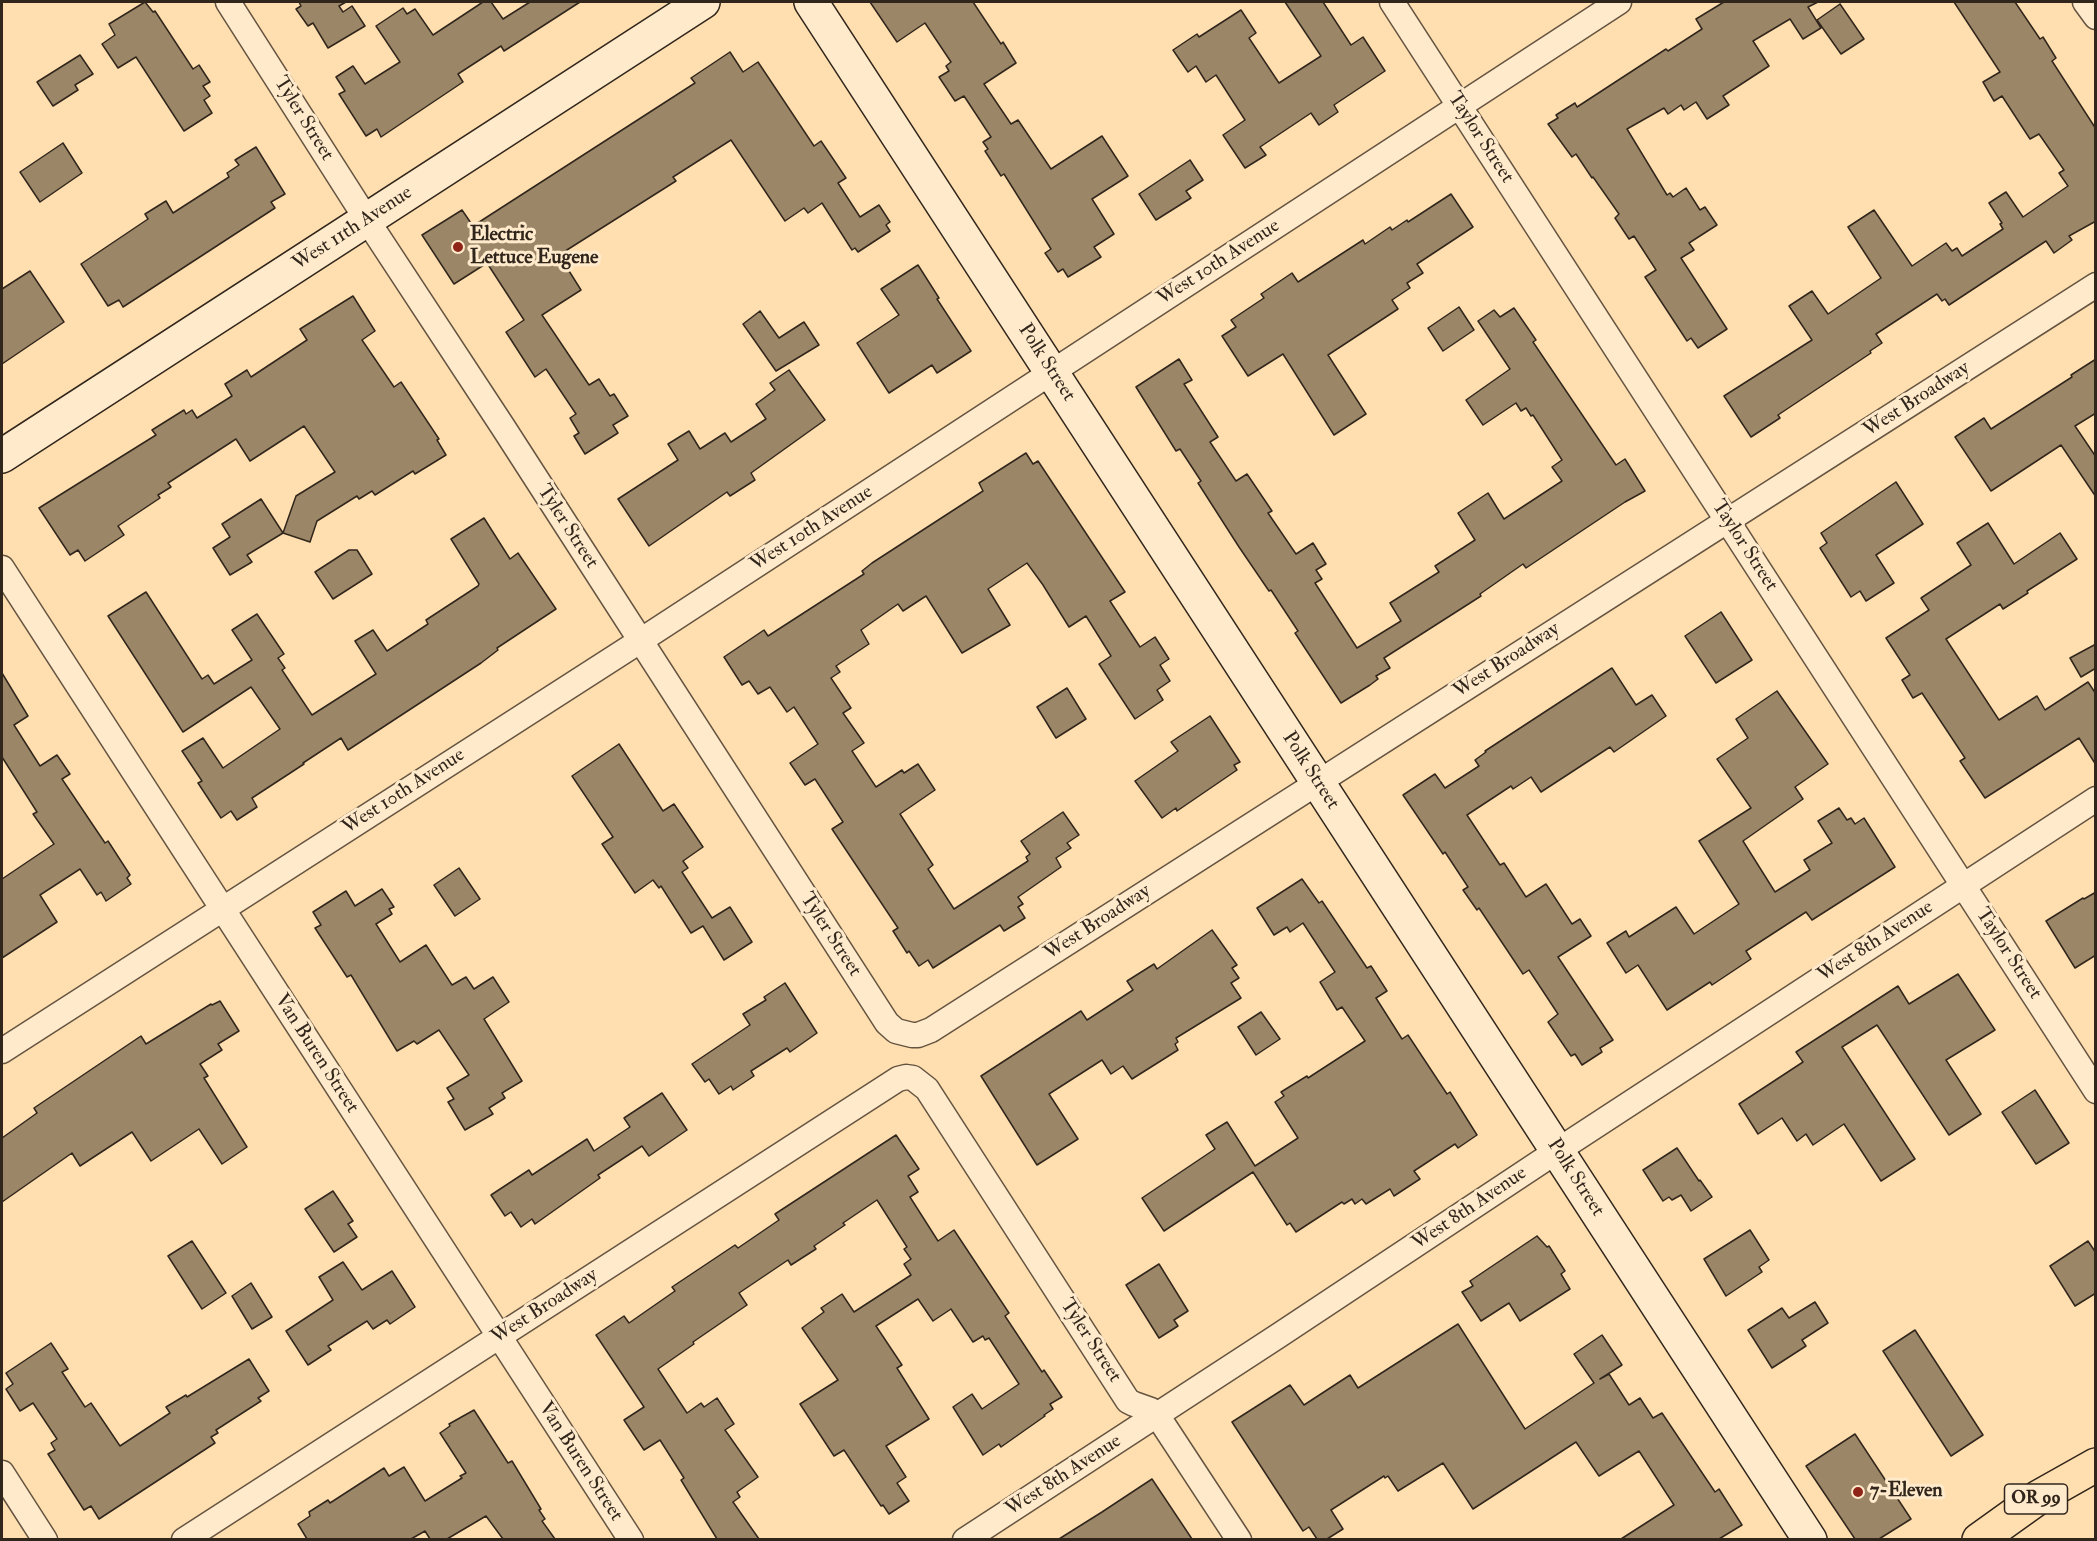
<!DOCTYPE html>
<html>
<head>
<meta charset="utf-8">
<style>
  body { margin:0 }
  #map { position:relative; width:2097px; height:1541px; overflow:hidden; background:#ffdeb0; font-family:"IM FELL Double Pica",serif }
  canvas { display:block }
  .frame { position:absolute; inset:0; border:3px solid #31261b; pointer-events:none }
</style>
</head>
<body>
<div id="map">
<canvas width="2097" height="1541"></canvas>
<div class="frame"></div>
</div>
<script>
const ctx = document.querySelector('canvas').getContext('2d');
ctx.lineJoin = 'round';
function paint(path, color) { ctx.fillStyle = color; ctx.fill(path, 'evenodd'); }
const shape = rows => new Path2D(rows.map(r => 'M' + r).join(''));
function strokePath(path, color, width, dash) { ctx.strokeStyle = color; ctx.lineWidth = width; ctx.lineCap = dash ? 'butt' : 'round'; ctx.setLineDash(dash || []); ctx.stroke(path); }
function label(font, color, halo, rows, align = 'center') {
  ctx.font = font + ' "IM FELL Double Pica",serif'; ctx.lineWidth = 6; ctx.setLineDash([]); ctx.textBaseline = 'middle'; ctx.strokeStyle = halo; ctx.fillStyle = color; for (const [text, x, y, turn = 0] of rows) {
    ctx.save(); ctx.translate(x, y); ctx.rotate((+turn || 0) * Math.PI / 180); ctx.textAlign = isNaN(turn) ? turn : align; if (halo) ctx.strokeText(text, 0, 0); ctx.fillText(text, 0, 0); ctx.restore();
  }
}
const building = shape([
  [145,2,153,12,155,11,193,69,199,65,210,82,203,86,210,96,204,100,212,113,184,131,136,57,118,68,102,44,115,35,109,24,145,2],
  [299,2,346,2,339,6,343,12,352,6,365,26,328,48,313,23,308,26,296,9,301,6,299,2],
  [483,2,491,2,503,19,530,2,580,2,504,51,501,46,458,74,463,82,381,137,377,129,366,136,339,94,345,91,336,77,353,66,365,84,400,62,376,26,403,8,407,14,415,9,433,35,483,2],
  [870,2,973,2,1001,44,1003,42,1016,63,984,84,1011,124,1018,120,1051,169,1102,136,1128,176,1092,199,1114,234,1094,247,1101,257,1068,277,1063,269,1058,272,1045,253,1051,249,1004,174,1001,176,985,151,988,149,983,142,991,137,964,96,955,101,939,77,949,71,946,66,951,62,925,23,897,42,870,2],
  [1285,2,1323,2,1351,45,1363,37,1385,71,1334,105,1338,112,1319,125,1311,113,1260,147,1266,155,1245,168,1223,135,1245,120,1216,75,1206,82,1196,66,1188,72,1173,50,1197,34,1199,37,1241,10,1256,33,1249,38,1279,83,1321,56,1285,2],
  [1724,2,1818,2,1808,7,1821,28,1803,39,1790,19,1753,41,1769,66,1723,96,1729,105,1707,119,1696,102,1684,110,1681,105,1668,114,1664,108,1627,129,1667,195,1670,193,1673,197,1686,188,1700,210,1705,207,1717,225,1689,243,1694,250,1681,258,1727,329,1698,348,1691,338,1687,341,1645,277,1656,270,1634,236,1629,239,1615,218,1619,214,1593,177,1592,178,1576,154,1572,157,1548,124,1558,118,1556,115,1575,103,1577,107,1666,49,1668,51,1702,29,1696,19,1724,2],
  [1954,2,2015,2,2040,39,2043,37,2056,58,2052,61,2096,129,2096,221,2069,236,2072,240,2054,253,2046,241,1949,305,1945,299,1942,301,1937,294,1876,334,1882,343,1870,351,1871,353,1778,415,1780,418,1751,437,1724,396,1812,340,1789,306,1812,291,1828,314,1881,278,1848,227,1874,210,1912,266,1946,243,1952,251,1957,248,1962,256,2003,229,2000,224,2002,223,1989,203,2006,192,2023,217,2068,186,2059,173,2064,170,2039,134,2030,139,2002,96,1994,101,1983,82,2000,72,1954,2],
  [1840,4,1864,39,1841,54,1817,20,1840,4],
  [730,52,743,72,758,62,814,146,821,141,846,178,838,183,860,217,879,205,890,222,886,225,890,231,858,252,855,248,852,250,822,203,808,213,804,208,785,221,731,140,673,177,676,181,559,255,581,290,542,315,589,385,599,379,610,396,614,394,628,416,613,425,618,433,585,454,574,436,579,433,570,418,576,414,546,369,535,377,506,332,524,320,487,263,454,284,422,235,462,210,473,226,695,83,691,78,730,52],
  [80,55,93,74,75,85,78,90,53,106,37,82,80,55],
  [63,143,82,173,40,202,20,172,63,143],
  [256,147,285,194,271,202,275,208,123,307,119,300,108,306,81,264,148,219,145,214,166,201,173,213,229,177,227,173,239,165,235,160,256,147],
  [1190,160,1203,180,1186,191,1191,198,1156,220,1139,194,1190,160],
  [1451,194,1473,227,1417,264,1423,273,1407,283,1410,288,1392,300,1398,309,1328,355,1366,414,1334,435,1283,354,1248,376,1222,336,1236,327,1231,320,1264,298,1261,294,1292,273,1298,282,1363,240,1365,244,1390,227,1392,230,1407,220,1408,222,1451,194],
  [918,265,939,298,937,299,971,351,937,373,932,365,889,393,857,343,899,315,881,289,918,265],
  [30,271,64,322,2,364,2,289,30,271],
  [353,296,375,331,362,340,394,387,401,382,439,439,437,440,446,455,415,474,413,471,375,495,372,491,359,499,357,496,317,521,310,542,283,533,296,496,335,472,304,426,250,461,236,439,168,483,171,487,158,495,160,498,118,526,124,535,85,561,78,550,70,555,39,508,156,435,152,430,184,410,186,414,192,410,197,418,232,396,225,384,247,370,251,377,307,340,300,329,353,296],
  [1459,307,1474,330,1443,351,1428,328,1459,307],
  [1514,308,1536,340,1533,342,1616,465,1625,459,1645,491,1625,502,1526,568,1523,564,1480,594,1481,596,1384,658,1390,668,1376,676,1378,679,1370,685,1341,703,1295,633,1298,631,1271,590,1269,591,1239,547,1198,483,1201,481,1180,449,1176,451,1136,387,1179,359,1192,380,1184,384,1218,437,1210,442,1236,481,1247,474,1272,511,1268,513,1296,554,1313,543,1326,564,1316,570,1322,579,1315,583,1357,648,1401,621,1390,603,1439,572,1435,566,1475,540,1458,513,1488,493,1504,519,1562,481,1552,467,1562,460,1533,415,1531,416,1526,408,1521,411,1516,403,1483,425,1466,400,1510,369,1478,321,1494,310,1500,317,1514,308],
  [760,311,779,338,804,322,819,345,776,371,743,324,760,311],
  [2096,359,2096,413,2075,426,2096,457,2096,497,2061,445,1991,491,1955,437,1984,418,1991,429,2072,377,2071,375,2096,359],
  [789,370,825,420,751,473,755,480,730,496,727,492,649,546,618,499,678,460,668,444,689,431,700,449,725,433,731,442,766,419,756,404,775,390,770,383,789,370],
  [1026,453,1033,464,1038,461,1125,592,1110,601,1140,647,1155,637,1169,659,1160,665,1170,681,1157,690,1163,700,1135,719,1099,664,1111,656,1086,616,1069,627,1043,585,1027,563,988,589,1010,625,962,653,926,596,903,611,898,604,861,630,869,644,836,666,840,672,831,678,851,708,843,713,864,743,852,751,876,787,902,770,904,773,918,764,935,790,900,814,933,865,928,869,954,909,1028,861,1026,857,1030,854,1021,841,1063,812,1079,835,1067,843,1071,848,1056,858,1061,867,1018,897,1023,904,1018,907,1025,918,1004,931,1000,925,933,968,928,960,919,966,909,951,907,953,893,931,898,928,832,829,843,822,815,779,805,785,790,763,818,744,794,707,787,712,770,687,758,694,749,681,742,685,724,657,764,630,768,636,864,574,862,571,872,563,983,491,979,483,1026,453],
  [1896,482,1923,524,1876,555,1894,583,1866,601,1860,591,1851,597,1820,548,1827,543,1821,533,1896,482],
  [261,499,283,533,247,555,252,562,230,575,213,548,230,537,222,524,261,499],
  [484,518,510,559,518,553,556,609,497,648,498,650,481,663,348,750,341,738,303,763,304,764,252,798,257,807,237,820,231,811,221,818,198,783,202,781,182,751,203,738,223,768,280,729,251,687,183,732,108,616,146,592,202,679,208,675,214,684,252,660,232,630,257,614,284,654,278,658,285,668,282,670,312,715,376,674,355,641,373,630,387,651,428,624,426,620,478,586,479,584,451,539,484,518],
  [1988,523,2014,564,2060,533,2077,559,2027,591,2028,593,2003,609,2000,604,1946,639,1999,720,2037,696,2045,710,2088,682,2096,694,2096,765,2079,738,1985,798,1960,761,1965,758,1922,693,1913,698,1902,680,1910,675,1886,638,1929,610,1921,598,1971,565,1957,543,1988,523],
  [349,550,357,550,372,574,333,599,315,572,349,550],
  [1721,612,1752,660,1716,683,1685,636,1721,612],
  [2096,644,2096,668,2081,677,2070,658,2096,644],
  [1612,668,1636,705,1652,695,1666,716,1614,752,1610,747,1541,792,1531,777,1513,789,1511,786,1467,815,1500,865,1504,863,1526,897,1546,884,1572,924,1580,919,1591,936,1558,957,1613,1040,1600,1048,1602,1052,1582,1065,1575,1054,1571,1056,1548,1022,1558,1014,1529,970,1523,974,1479,908,1477,910,1463,890,1468,887,1445,852,1443,854,1403,795,1435,774,1445,788,1479,766,1475,760,1486,752,1485,751,1612,668],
  [2,673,28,716,14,725,40,766,57,755,70,774,62,779,105,843,108,841,130,875,127,878,131,884,106,901,101,892,97,895,80,869,40,895,57,922,2,958,2,879,54,844,33,814,37,812,2,757,2,673],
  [1067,688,1086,719,1056,738,1037,707,1067,688],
  [1777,691,1828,764,1795,787,1803,799,1743,841,1775,892,1810,870,1804,860,1832,843,1818,821,1839,808,1847,820,1851,818,1855,824,1864,818,1895,867,1812,920,1806,912,1746,951,1751,959,1712,985,1710,982,1667,1010,1638,965,1626,973,1607,943,1626,931,1629,937,1676,907,1694,934,1739,904,1699,841,1751,808,1717,759,1748,738,1736,719,1777,691],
  [1210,716,1240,762,1234,765,1237,770,1177,811,1176,808,1162,818,1135,781,1178,751,1171,742,1210,716],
  [619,744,663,811,674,804,703,847,683,861,688,868,682,872,712,918,730,907,752,942,724,960,703,926,691,933,661,886,659,888,653,880,635,893,602,844,613,837,572,776,619,744],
  [459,868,480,899,455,916,434,885,459,868],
  [1302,879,1319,903,1322,901,1367,968,1371,966,1387,991,1376,998,1402,1039,1408,1035,1447,1094,1450,1092,1477,1135,1458,1148,1455,1144,1414,1171,1420,1179,1394,1196,1390,1189,1366,1204,1362,1199,1355,1204,1352,1199,1344,1204,1342,1202,1296,1232,1290,1223,1287,1225,1253,1172,1164,1231,1142,1198,1215,1149,1206,1135,1227,1122,1255,1166,1298,1138,1275,1102,1284,1096,1281,1092,1307,1076,1308,1078,1365,1041,1342,1007,1337,1010,1320,982,1335,972,1303,923,1290,932,1287,927,1274,935,1257,908,1302,879],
  [382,889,394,907,389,909,392,914,376,924,400,962,426,945,452,985,466,977,474,989,493,977,509,1002,484,1019,522,1081,502,1093,505,1098,489,1108,493,1114,465,1130,448,1102,454,1099,447,1088,469,1075,439,1030,417,1044,414,1041,397,1051,351,975,347,977,315,928,321,925,313,912,346,891,355,906,382,889],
  [2096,892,2096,955,2075,968,2046,921,2083,898,2084,899,2096,892],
  [1212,930,1237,965,1232,968,1239,978,1231,983,1241,998,1176,1038,1178,1042,1175,1044,1178,1050,1132,1079,1123,1066,1111,1074,1102,1060,1049,1094,1078,1139,1037,1165,981,1076,1081,1011,1087,1020,1133,990,1127,981,1154,964,1157,969,1212,930],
  [1958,974,1995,1030,1946,1060,1981,1114,1949,1135,1877,1025,1842,1047,1915,1159,1881,1181,1844,1124,1813,1145,1806,1134,1797,1141,1782,1118,1758,1134,1739,1104,1803,1062,1796,1052,1898,986,1909,1004,1958,974],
  [785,983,817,1033,790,1052,787,1048,751,1071,754,1076,733,1090,731,1086,719,1094,709,1079,705,1082,692,1064,750,1025,743,1014,766,1000,764,997,785,983],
  [220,1001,239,1031,218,1044,222,1050,200,1064,208,1076,204,1078,247,1147,222,1164,199,1129,151,1161,132,1132,80,1166,72,1153,2,1202,2,1138,37,1113,34,1108,141,1036,146,1044,211,1004,212,1005,220,1001],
  [1261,1012,1280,1039,1256,1055,1238,1027,1261,1012],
  [2035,1090,2069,1143,2036,1164,2002,1112,2035,1090],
  [662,1093,687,1130,649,1156,642,1146,598,1175,600,1178,535,1224,532,1219,521,1227,511,1212,505,1216,491,1195,529,1170,532,1175,587,1139,594,1151,630,1127,624,1118,662,1093],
  [896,1135,919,1169,908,1176,918,1192,910,1197,938,1241,954,1230,1009,1313,1005,1316,1042,1372,1044,1370,1062,1397,1050,1404,1053,1409,1044,1415,1045,1416,1001,1447,999,1444,983,1455,953,1407,972,1394,982,1409,1019,1384,989,1338,985,1340,983,1336,973,1342,951,1309,933,1321,918,1299,876,1326,902,1365,897,1368,929,1419,886,1446,906,1477,897,1483,909,1501,889,1514,883,1505,881,1506,844,1450,834,1456,800,1404,838,1380,802,1328,824,1312,821,1308,842,1294,854,1312,911,1275,904,1264,911,1259,904,1249,907,1247,877,1200,843,1223,845,1225,814,1246,816,1249,791,1265,788,1260,739,1293,747,1305,693,1342,694,1344,658,1369,687,1413,701,1403,704,1407,717,1398,734,1424,725,1430,758,1477,737,1492,740,1497,733,1502,759,1539,717,1539,681,1480,684,1478,660,1440,644,1450,624,1420,644,1407,596,1335,624,1316,629,1323,675,1291,672,1287,735,1245,738,1248,779,1220,775,1214,896,1135],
  [1677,1148,1699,1181,1700,1180,1712,1197,1691,1211,1681,1195,1672,1200,1669,1197,1663,1201,1643,1170,1677,1148],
  [333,1191,353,1221,348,1224,357,1237,334,1252,305,1209,333,1191],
  [1750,1230,1769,1260,1759,1267,1762,1272,1726,1296,1704,1259,1750,1230],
  [1537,1236,1547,1247,1549,1246,1565,1271,1561,1274,1570,1289,1520,1321,1509,1303,1481,1321,1462,1292,1473,1286,1470,1281,1537,1236],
  [192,1241,226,1293,202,1309,168,1256,192,1241],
  [2088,1241,2096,1253,2096,1293,2075,1306,2050,1266,2088,1241],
  [343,1262,362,1290,392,1271,415,1307,390,1324,387,1320,373,1329,367,1321,328,1346,331,1350,308,1365,286,1331,333,1300,319,1277,343,1262],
  [1159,1264,1188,1311,1174,1320,1178,1326,1159,1338,1126,1285,1159,1264],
  [251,1283,272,1317,252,1329,232,1296,251,1283],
  [1815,1302,1828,1323,1802,1340,1806,1346,1772,1368,1748,1330,1782,1308,1789,1318,1815,1302],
  [1458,1324,1525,1429,1594,1383,1574,1354,1602,1335,1622,1365,1600,1379,1609,1374,1629,1405,1640,1398,1653,1418,1662,1413,1715,1492,1719,1489,1742,1525,1719,1539,1621,1539,1674,1505,1639,1451,1599,1476,1576,1442,1473,1509,1443,1463,1398,1491,1388,1476,1385,1478,1384,1476,1331,1510,1343,1529,1327,1539,1317,1539,1309,1527,1303,1531,1232,1422,1290,1385,1304,1405,1350,1375,1358,1388,1458,1324],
  [1915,1330,1983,1435,1951,1456,1883,1351,1915,1330],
  [51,1343,68,1369,62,1372,85,1407,91,1403,120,1446,170,1413,166,1407,186,1395,187,1397,249,1359,269,1391,258,1398,261,1401,216,1430,218,1433,211,1437,215,1443,99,1519,91,1506,84,1510,48,1454,55,1450,51,1443,57,1439,33,1403,20,1411,6,1389,13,1384,6,1373,51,1343],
  [474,1410,508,1463,512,1461,541,1509,539,1510,545,1519,542,1521,555,1539,503,1539,486,1516,447,1539,430,1539,425,1531,411,1539,307,1539,298,1524,310,1516,309,1512,328,1500,330,1503,384,1468,389,1476,404,1467,425,1501,462,1478,460,1476,466,1473,440,1433,450,1426,449,1424,474,1410],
  [1855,1434,1911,1519,1879,1539,1855,1539,1806,1466,1855,1434],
  [1152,1479,1192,1539,1059,1539,1102,1512,1152,1479]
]);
paint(building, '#9c8668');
strokePath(building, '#31261b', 1.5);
const street = shape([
  [228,2,367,220,503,427,887,1023,896,1031,912,1035,918,1035,931,1030,2096,285],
  [1392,2,2096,1091],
  [2085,2,2096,17],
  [2,568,631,1540],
  [2,1051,640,641,1619,2],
  [2,1473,45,1540],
  [184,1540,898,1079,906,1077,913,1078,927,1089,1128,1401,1134,1404,1151,1410,1157,1415,1239,1540],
  [965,1540,1278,1336,1557,1151,2096,799]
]);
const secondary = shape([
  [811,2,1810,1540],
  [2,456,703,2]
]);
const primary = shape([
  [1979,1540,2039,1497,2096,1465]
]);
strokePath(street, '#645440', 27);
strokePath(secondary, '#31261b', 36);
strokePath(primary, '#31261b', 36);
strokePath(street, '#ffeacc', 24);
strokePath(secondary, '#ffeacc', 33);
strokePath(primary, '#ffdeb0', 33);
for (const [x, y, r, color] of [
  [458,247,6,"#8f2418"],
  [1858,1492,6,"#8f2418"]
]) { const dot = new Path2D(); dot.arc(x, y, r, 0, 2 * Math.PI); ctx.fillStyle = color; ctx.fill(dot); strokePath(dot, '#ffeacc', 2); }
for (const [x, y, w] of [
  [2036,1499,63]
]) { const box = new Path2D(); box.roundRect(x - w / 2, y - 15, w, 30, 4.5); ctx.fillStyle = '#ffeacc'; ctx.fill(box); strokePath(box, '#31261b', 1.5); }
label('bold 18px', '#31261b', null, [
  ["OR 99",2036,1499]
]);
label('20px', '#31261b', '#ffeacc', [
  ["Tyler Street",303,119,58],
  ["Taylor Street",1480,138,57],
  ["West 11th Avenue",353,229,-33],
  ["West 10th Avenue",1219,263,-33],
  ["Polk Street",1046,363,57],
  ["West Broadway",1917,400,-33],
  ["Tyler Street",567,527,57],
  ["West 10th Avenue",812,529,-33],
  ["Taylor Street",1744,546,57],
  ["West Broadway",1507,661,-33],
  ["Polk Street",1310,771,57],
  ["West 10th Avenue",404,792,-33],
  ["West Broadway",1098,923,-33],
  ["Tyler Street",830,935,57],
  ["West 8th Avenue",1876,942,-33],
  ["Taylor Street",2008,954,57],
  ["Van Buren Street",316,1054,57],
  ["Polk Street",1575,1178,57],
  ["West 8th Avenue",1470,1209,-34],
  ["West Broadway",545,1307,-33],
  ["Tyler Street",1090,1341,57],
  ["Van Buren Street",580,1462,57],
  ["West 8th Avenue",1064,1476,-33]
]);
label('bold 20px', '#31261b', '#ffeacc', [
  ["Electric",470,236],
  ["Lettuce Eugene",470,259],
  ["7-Eleven",1870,1492]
], 'left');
</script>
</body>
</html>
